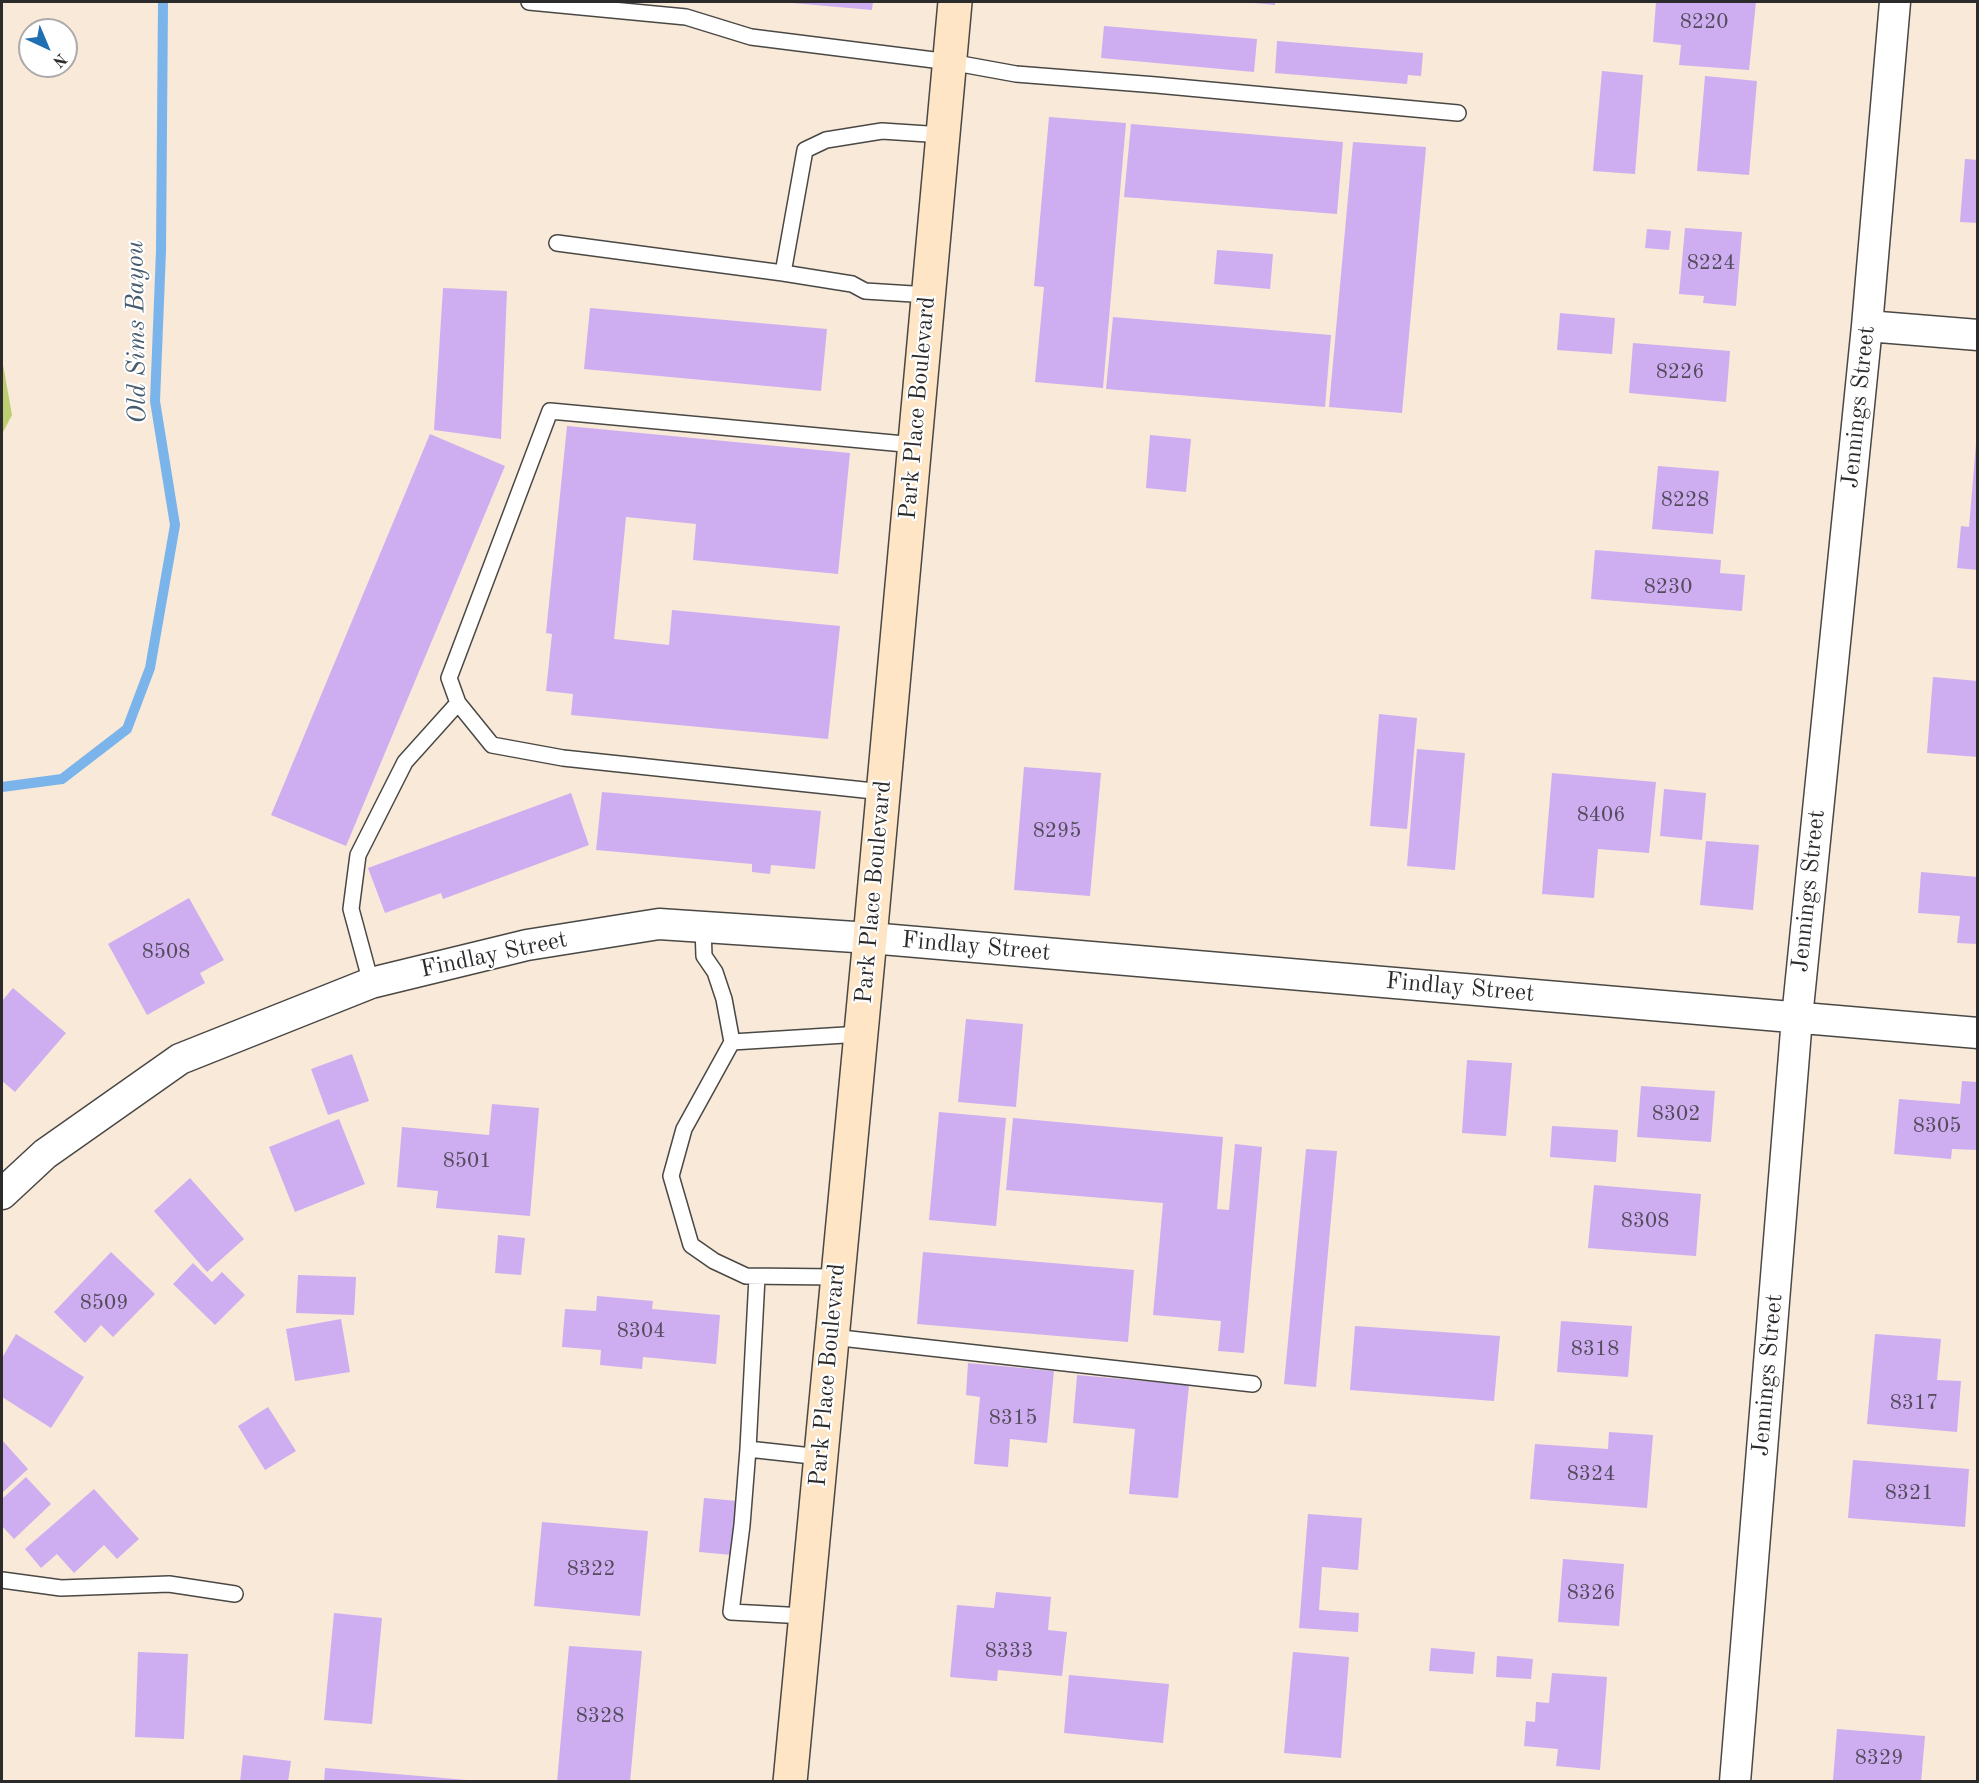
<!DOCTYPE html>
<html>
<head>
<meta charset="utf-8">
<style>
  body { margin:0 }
  #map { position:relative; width:1979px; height:1783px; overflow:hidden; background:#f8e9d8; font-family:"Old Standard TT",serif }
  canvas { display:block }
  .frame { position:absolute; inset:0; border:3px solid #2b2b2b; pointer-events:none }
  .north { position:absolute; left:18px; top:18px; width:60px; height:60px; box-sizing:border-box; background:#fff; border:2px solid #aaa; border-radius:50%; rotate:136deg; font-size:16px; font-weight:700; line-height:24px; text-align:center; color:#2b2b2b }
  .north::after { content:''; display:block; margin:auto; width:21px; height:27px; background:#1f6fb2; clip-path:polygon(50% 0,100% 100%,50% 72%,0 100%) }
</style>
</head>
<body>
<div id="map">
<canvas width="1979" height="1783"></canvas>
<div class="frame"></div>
<div class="north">N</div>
</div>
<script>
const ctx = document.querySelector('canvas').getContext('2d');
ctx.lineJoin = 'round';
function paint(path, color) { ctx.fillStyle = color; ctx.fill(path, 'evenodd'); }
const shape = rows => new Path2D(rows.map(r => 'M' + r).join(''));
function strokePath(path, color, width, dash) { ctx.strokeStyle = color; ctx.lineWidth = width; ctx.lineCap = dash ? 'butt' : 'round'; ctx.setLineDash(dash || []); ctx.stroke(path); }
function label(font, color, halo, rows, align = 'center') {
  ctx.font = font + ' "Old Standard TT",serif'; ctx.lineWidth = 4.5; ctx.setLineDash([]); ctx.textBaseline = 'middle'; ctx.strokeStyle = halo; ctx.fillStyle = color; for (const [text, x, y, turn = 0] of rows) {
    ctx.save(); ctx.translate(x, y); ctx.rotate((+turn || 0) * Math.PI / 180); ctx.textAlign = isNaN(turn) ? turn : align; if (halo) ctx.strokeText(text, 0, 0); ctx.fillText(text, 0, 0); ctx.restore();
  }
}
paint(shape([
  [2,359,12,415,2,434]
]), '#bcce71');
strokePath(shape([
  [2,787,62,779,127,729,150,668,175,525,155,401,161,251,163,2]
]), '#7ab4eb', 10);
paint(shape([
  [792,2,873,2,872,10,792,3],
  [1254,2,1275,2,1275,5,1254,3],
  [1656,2,1756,2,1749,70,1679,65,1681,45,1653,42],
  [1104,26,1257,39,1254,72,1101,58],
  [1277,41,1423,53,1421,76,1408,75,1407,84,1275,73],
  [1602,71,1643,75,1635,174,1593,171],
  [1705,76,1757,81,1749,175,1697,171],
  [1049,117,1126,123,1103,388,1035,382,1044,287,1034,286],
  [1131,124,1343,142,1337,214,1124,197],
  [1353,142,1426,147,1402,413,1329,407],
  [1965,159,1978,160,1978,223,1960,222],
  [1685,228,1742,232,1736,306,1703,303,1704,296,1679,294],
  [1647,229,1671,231,1669,250,1645,248],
  [1217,250,1273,254,1270,289,1214,284],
  [443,288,507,291,501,439,434,430],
  [590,308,827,329,821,391,584,369],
  [1560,313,1615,318,1612,354,1557,350],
  [1113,317,1331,335,1325,407,1106,389],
  [1633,343,1730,351,1726,402,1629,393],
  [567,426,850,453,838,574,693,560,696,524,626,517,614,639,669,645,672,610,840,626,828,739,571,715,573,694,546,691,552,634,546,633],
  [430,434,505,466,346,846,271,815],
  [1150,435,1191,439,1186,492,1146,488],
  [1976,444,1978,444,1978,570,1957,568,1961,526,1969,527],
  [1658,466,1719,471,1713,534,1652,529],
  [1595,550,1721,560,1720,573,1745,575,1742,611,1591,599],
  [1933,677,1978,681,1978,757,1927,753],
  [1379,714,1417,718,1407,829,1370,826],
  [1417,749,1465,753,1455,870,1407,866],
  [1024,767,1101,773,1090,896,1014,890],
  [1552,773,1656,782,1649,853,1598,849,1594,898,1542,894],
  [1664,789,1706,793,1702,840,1660,836],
  [602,792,821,811,815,869,771,865,770,874,752,872,752,864,596,850],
  [571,793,589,845,443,899,441,893,385,913,368,868],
  [1706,841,1759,845,1753,910,1700,905],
  [1921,872,1978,877,1978,944,1957,943,1960,916,1918,913],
  [189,898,224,960,200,973,205,983,147,1015,108,944],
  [13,988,66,1033,15,1092,2,1081,2,1001],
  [966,1019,1023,1024,1016,1107,958,1102],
  [352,1054,369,1101,328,1115,311,1069],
  [1467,1060,1512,1063,1506,1136,1462,1133],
  [1962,1081,1978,1082,1978,1150,1952,1149,1951,1159,1894,1154,1899,1099,1960,1104],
  [1641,1086,1715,1091,1711,1142,1637,1137],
  [492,1104,539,1108,530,1216,436,1208,438,1191,397,1187,402,1127,489,1135],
  [939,1112,1006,1118,996,1226,929,1220],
  [1013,1118,1223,1137,1217,1209,1229,1210,1235,1144,1262,1147,1244,1353,1218,1351,1221,1321,1153,1315,1163,1203,1006,1190],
  [339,1119,365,1184,295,1212,269,1147],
  [1552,1126,1618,1130,1616,1162,1550,1157],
  [1306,1149,1337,1151,1316,1387,1284,1384],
  [190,1178,244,1239,207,1272,154,1211],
  [1594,1185,1701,1194,1696,1256,1588,1248],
  [498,1235,525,1238,521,1275,495,1273],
  [111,1252,155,1294,113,1337,101,1325,85,1343,54,1312],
  [923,1252,1134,1270,1128,1342,917,1324],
  [193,1263,212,1282,222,1272,245,1295,215,1325,173,1284],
  [298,1275,356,1277,354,1315,296,1313],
  [597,1296,653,1301,652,1309,720,1315,716,1364,643,1357,642,1369,600,1365,601,1350,562,1347,565,1309,596,1311],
  [341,1319,350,1372,295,1381,286,1329],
  [1561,1321,1632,1326,1628,1377,1557,1372],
  [1355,1326,1500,1336,1494,1401,1350,1390],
  [16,1334,84,1377,51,1428,2,1397,2,1358],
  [1875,1334,1941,1339,1937,1380,1961,1381,1957,1432,1867,1424],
  [968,1363,1054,1371,1047,1443,1010,1439,1008,1467,974,1464,980,1397,966,1395],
  [1077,1375,1189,1385,1178,1498,1129,1494,1135,1429,1073,1423],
  [268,1407,296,1451,265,1470,238,1426],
  [1609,1432,1653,1435,1647,1508,1530,1499,1535,1444,1608,1449],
  [2,1440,28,1469,2,1493],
  [1853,1460,1969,1469,1965,1527,1848,1518],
  [26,1477,51,1504,14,1539,2,1526,2,1499],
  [94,1489,139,1539,117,1559,104,1545,74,1573,57,1554,41,1568,25,1549],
  [704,1498,737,1501,732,1555,699,1552],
  [1308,1514,1362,1518,1358,1570,1322,1567,1319,1610,1359,1613,1358,1632,1299,1628],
  [542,1522,648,1531,640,1616,534,1606],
  [1563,1559,1624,1564,1619,1626,1558,1622],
  [996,1592,1051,1597,1048,1630,1067,1632,1062,1676,998,1670,997,1681,950,1677,957,1605,994,1608],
  [334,1613,382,1618,372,1724,324,1720],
  [569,1646,642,1651,630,1782,557,1782],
  [1431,1648,1475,1652,1473,1674,1429,1671],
  [138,1652,188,1654,184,1739,135,1737],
  [1293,1652,1349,1657,1341,1758,1284,1753],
  [1497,1656,1533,1659,1531,1679,1496,1677],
  [1552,1673,1607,1677,1600,1770,1556,1766,1558,1749,1524,1746,1526,1721,1535,1722,1536,1702,1549,1703],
  [1069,1675,1169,1684,1163,1743,1064,1733],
  [1837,1729,1925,1736,1921,1782,1833,1780],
  [243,1755,291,1761,288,1782,240,1782],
  [325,1768,467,1780,467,1782,324,1782]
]), '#ceaef1');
const lane = shape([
  [529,2,686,17,751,37,950,62,1016,74,1156,85,1458,113],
  [557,243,783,273],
  [929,295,865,291,852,284,783,273,805,150,826,140,882,131,943,135],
  [883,792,563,758,492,745,458,703,449,678,550,411,915,445],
  [703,927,704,956,715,972,724,999,732,1042],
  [371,983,351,909,358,855,405,762,458,703],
  [757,1277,748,1449,821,1457],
  [837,1277,746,1276,714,1261,691,1245,671,1176,684,1129,732,1042,861,1034],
  [832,1337,1253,1384],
  [748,1449,742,1525,731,1612,805,1616],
  [2,1580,61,1588,169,1584,235,1594]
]);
const street = shape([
  [1867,326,1978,335],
  [2,1194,45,1154,180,1059,371,983,527,945,659,924,870,938,1978,1033],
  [1735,1782,1797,1018,1867,326,1895,2]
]);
const secondary = shape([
  [790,1782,870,938,955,2]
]);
strokePath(lane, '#4a4845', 18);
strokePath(street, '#4a4845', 33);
strokePath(secondary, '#4a4845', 36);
strokePath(lane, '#fff', 15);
strokePath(street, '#fff', 30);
strokePath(secondary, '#fee5c5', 33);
label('21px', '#544c5c', null, [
  ["8220",1704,22],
  ["8224",1711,263],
  ["8226",1680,372],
  ["8228",1685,500],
  ["8230",1668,587],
  ["8406",1601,815],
  ["8295",1057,831],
  ["8508",166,952],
  ["8302",1676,1114],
  ["8305",1937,1126],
  ["8501",467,1161],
  ["8308",1645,1221],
  ["8509",104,1303],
  ["8304",641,1331],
  ["8318",1595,1349],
  ["8317",1914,1403],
  ["8315",1013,1418],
  ["8324",1591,1474],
  ["8321",1909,1493],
  ["8322",591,1569],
  ["8326",1591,1593],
  ["8333",1009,1651],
  ["8328",600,1716],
  ["8329",1879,1758]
]);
label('24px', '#2b2b2b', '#fff', [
  ["Jennings Street",1859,407,-84],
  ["Park Place Boulevard",918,408,-85],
  ["Jennings Street",1809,891,-84],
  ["Park Place Boulevard",874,892,-85],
  ["Findlay Street",976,947,5],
  ["Findlay Street",494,955,-12],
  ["Findlay Street",1460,988,5],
  ["Park Place Boulevard",828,1375,-85],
  ["Jennings Street",1768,1375,-85]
]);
label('italic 26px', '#475b6e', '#fff', [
  ["Old Sims Bayou",137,332,-91]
]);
</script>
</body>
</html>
